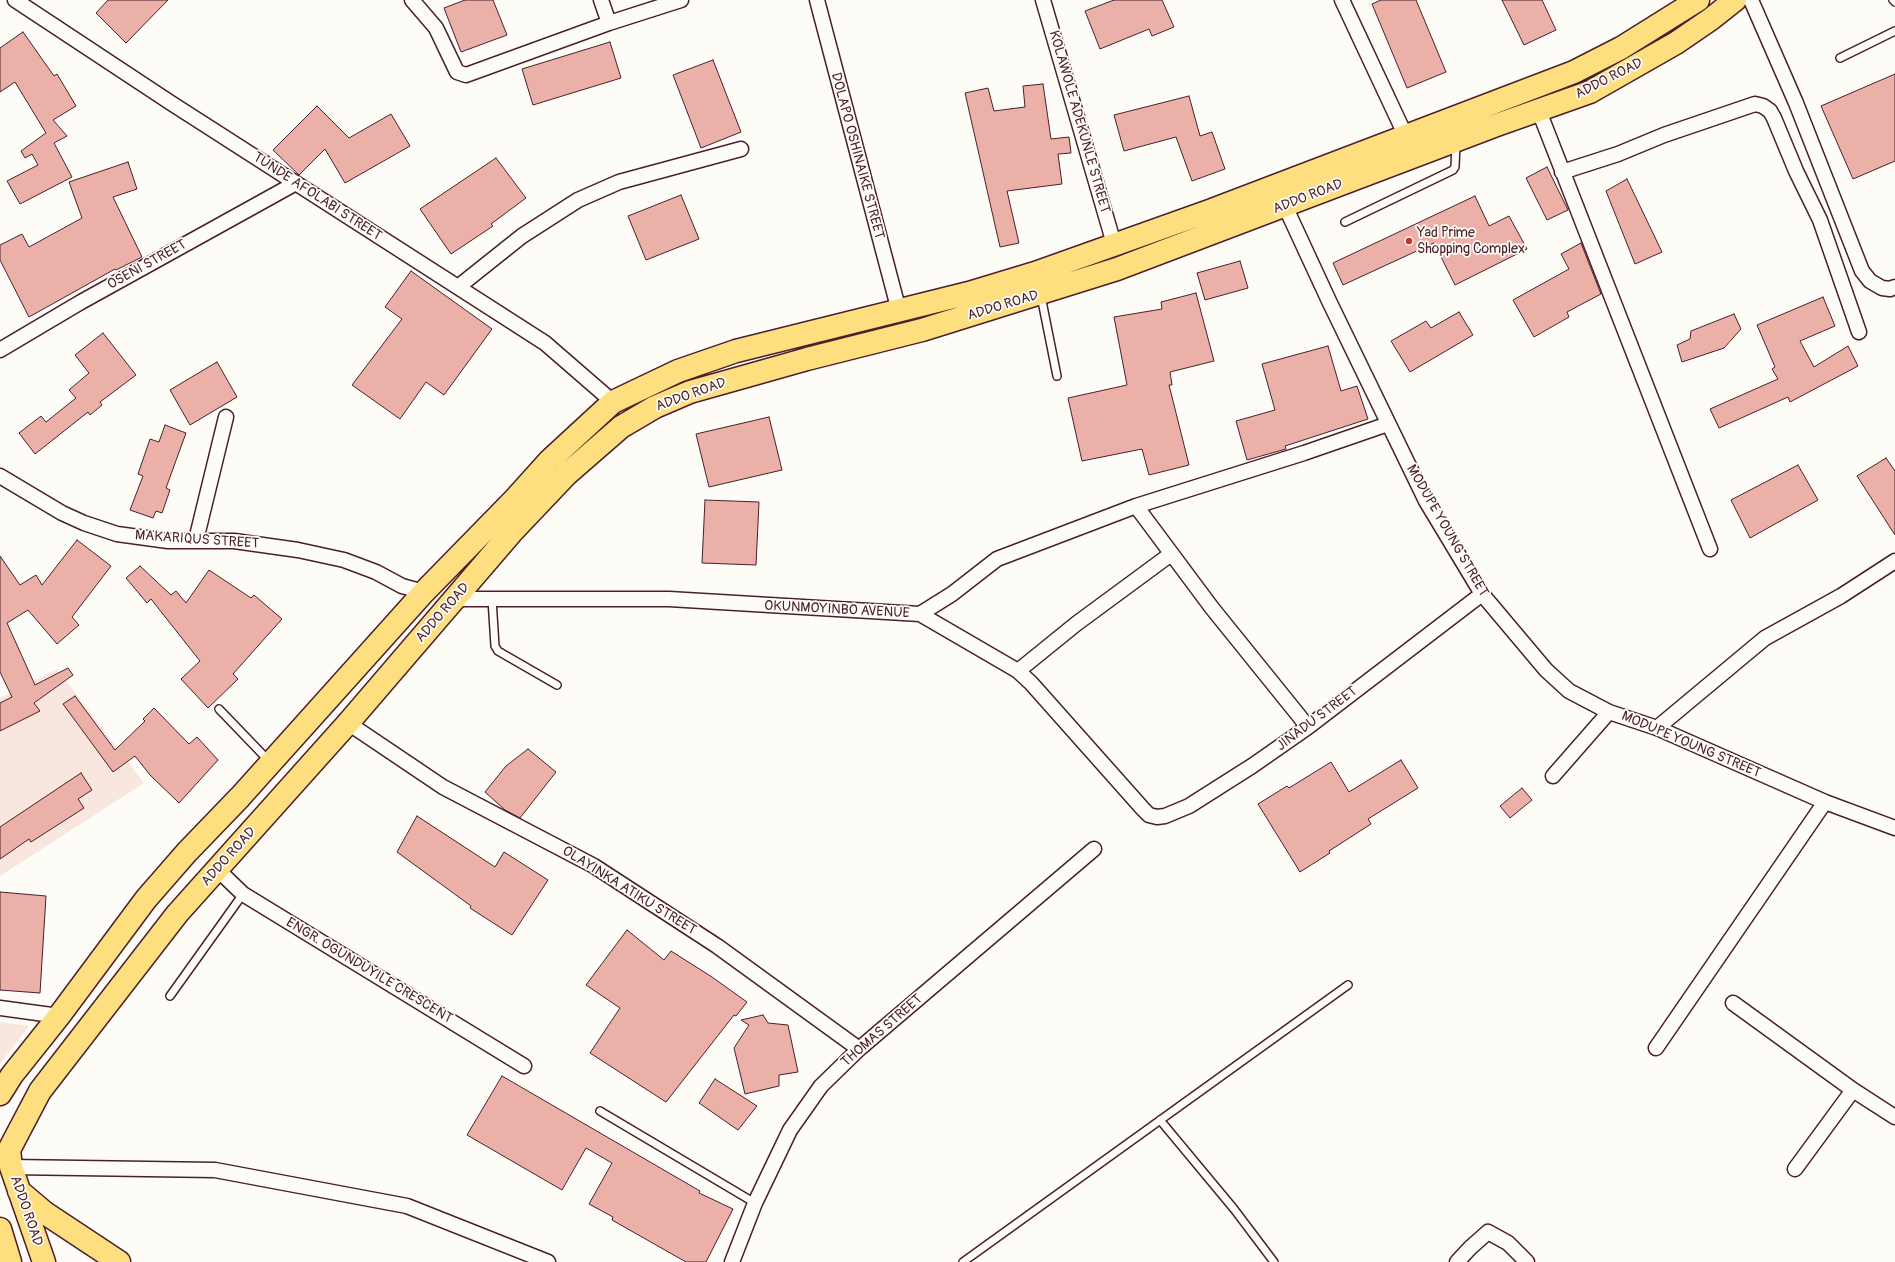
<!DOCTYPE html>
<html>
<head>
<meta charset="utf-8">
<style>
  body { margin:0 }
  canvas { display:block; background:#fdfcf7 }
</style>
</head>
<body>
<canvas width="1895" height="1262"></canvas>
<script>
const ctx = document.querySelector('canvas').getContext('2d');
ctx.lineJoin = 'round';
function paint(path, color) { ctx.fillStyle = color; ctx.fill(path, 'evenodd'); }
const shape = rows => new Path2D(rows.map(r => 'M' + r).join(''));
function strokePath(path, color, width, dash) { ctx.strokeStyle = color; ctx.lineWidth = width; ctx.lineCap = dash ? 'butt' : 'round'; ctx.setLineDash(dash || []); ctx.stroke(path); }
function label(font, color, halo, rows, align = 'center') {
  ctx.font = font + ' Pangolin,sans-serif'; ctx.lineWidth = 3.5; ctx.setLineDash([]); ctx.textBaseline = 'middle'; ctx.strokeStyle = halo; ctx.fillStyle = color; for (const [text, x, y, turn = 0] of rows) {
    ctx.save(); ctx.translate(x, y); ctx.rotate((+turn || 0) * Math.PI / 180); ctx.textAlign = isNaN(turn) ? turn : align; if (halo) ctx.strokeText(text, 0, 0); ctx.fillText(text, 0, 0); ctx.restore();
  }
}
paint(shape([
  [57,669,144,783,0,876,0,698],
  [0,1022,29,1026,0,1064]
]), '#f8e6df');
const building = shape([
  [108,0,168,0,126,43,96,13,108,0],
  [465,0,493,0,507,35,461,52,444,8,465,0],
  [1114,0,1162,0,1174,27,1152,36,1149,29,1100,49,1085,11,1114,0],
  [1381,0,1416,0,1446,72,1407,88,1372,4,1381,0],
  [1502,0,1542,0,1556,30,1524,45,1502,0],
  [23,32,54,76,57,74,76,106,53,120,67,136,54,143,72,177,20,204,7,181,38,165,32,154,25,158,21,151,46,133,15,82,0,92,0,48,23,32],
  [610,42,621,78,533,105,522,69,610,42],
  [713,60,741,132,701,148,673,75,713,60],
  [1895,74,1895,161,1853,179,1821,106,1895,74],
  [1043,84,1051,139,1069,137,1071,153,1058,154,1062,184,1007,191,1019,243,1000,247,965,93,988,88,994,111,1025,107,1023,86,1043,84],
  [1189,96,1200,136,1212,132,1225,169,1192,181,1176,137,1124,151,1114,115,1189,96],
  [317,106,349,138,391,114,410,146,345,183,325,149,299,175,273,150,317,106],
  [496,158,526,198,491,224,493,226,451,254,420,209,496,158],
  [128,162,137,189,113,197,142,257,116,270,115,269,29,317,0,260,0,245,22,234,29,247,82,218,69,182,128,162],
  [1547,167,1568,210,1547,220,1526,178,1547,167],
  [1627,179,1662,252,1635,264,1606,191,1627,179],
  [681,195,699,239,646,260,628,216,681,195],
  [1475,196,1489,226,1509,216,1527,249,1455,285,1434,243,1343,285,1333,263,1475,196],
  [1581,243,1601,294,1567,312,1569,317,1534,337,1513,300,1569,269,1561,254,1581,243],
  [1240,261,1248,288,1205,300,1197,273,1240,261],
  [411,271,492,329,444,395,426,382,400,419,352,385,402,319,385,307,411,271],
  [1196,293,1214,361,1170,372,1172,385,1169,385,1189,465,1149,475,1142,449,1082,461,1068,398,1127,385,1114,317,1162,309,1161,302,1196,293],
  [1823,297,1835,326,1800,341,1814,367,1848,346,1858,366,1790,402,1788,397,1719,428,1710,409,1778,379,1772,369,1775,367,1757,325,1823,297],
  [1459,312,1473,335,1410,372,1391,341,1426,321,1431,328,1459,312],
  [1734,314,1741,329,1724,348,1682,362,1677,345,1690,339,1691,331,1734,314],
  [103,333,136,375,100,402,102,405,90,415,88,412,35,454,19,433,41,416,46,422,76,398,69,390,89,373,75,355,103,333],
  [1328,346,1341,391,1357,386,1368,419,1285,446,1286,449,1247,460,1236,421,1275,410,1262,364,1328,346],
  [217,362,237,397,190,425,170,390,217,362],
  [769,417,782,470,709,487,696,434,769,417],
  [165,425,186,433,166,488,170,490,162,513,156,511,153,518,130,510,143,476,138,474,150,439,159,442,165,425],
  [1886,458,1895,471,1895,535,1857,476,1886,458],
  [1798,465,1818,500,1750,538,1731,500,1798,465],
  [705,500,759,502,756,565,702,563,705,500],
  [77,540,111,566,72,617,79,625,57,644,28,610,7,623,35,685,68,668,73,675,34,703,40,711,0,731,0,703,12,697,0,672,0,556,20,585,36,575,42,585,77,540],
  [140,566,171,595,176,591,186,603,209,570,251,598,254,595,282,619,233,674,238,679,208,708,181,679,200,661,151,599,147,603,126,578,140,566],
  [75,696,115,750,145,721,143,719,154,708,189,744,197,737,218,760,179,803,150,775,135,756,113,772,63,704,75,696],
  [528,749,556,772,520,818,505,810,485,792,506,766,528,749],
  [1401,760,1418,788,1368,819,1371,824,1329,851,1330,853,1300,872,1258,804,1287,786,1289,788,1331,762,1349,792,1401,760],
  [81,773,92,790,78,799,84,808,31,842,29,839,0,859,0,827,81,773],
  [1522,788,1532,800,1510,818,1500,806,1522,788],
  [417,816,495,867,504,852,548,880,512,935,470,908,471,906,397,852,417,816],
  [0,892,46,896,40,993,0,990,0,892],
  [627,930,664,960,671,951,712,977,747,1002,736,1016,734,1015,666,1102,590,1053,620,1008,586,985,627,930],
  [763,1015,768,1023,788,1025,798,1072,779,1075,779,1086,745,1094,734,1048,749,1025,741,1020,763,1015],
  [502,1076,700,1191,699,1193,733,1209,706,1262,686,1262,612,1220,613,1217,589,1204,612,1163,586,1148,562,1190,467,1135,502,1076],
  [715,1079,757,1106,738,1130,699,1103,715,1079]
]);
paint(building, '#ebb1a8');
strokePath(building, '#4a1f2b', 1);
const lane = shape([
  [1893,0,1895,2],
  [1840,58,1895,31],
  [1345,222,1453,170,1455,167,1456,143],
  [1041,296,1057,376],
  [492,599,495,646,498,651,557,685],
  [219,709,269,761],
  [170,996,243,894],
  [600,1111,755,1203],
  [1160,1120,1234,1209,1274,1262],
  [963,1262,1348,985]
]);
const street = shape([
  [15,0,171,103,545,343,613,402],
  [412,0,436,28,457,72,466,75,609,23,681,0],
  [601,0,609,23],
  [817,0,899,311],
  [1043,0,1114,244],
  [1342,0,1409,143],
  [1751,0,1796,103,1862,271,1870,281,1882,288,1890,289,1895,287],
  [1539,111,1710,549],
  [1562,172,1618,154,1664,135,1755,104,1763,106,1770,111,1774,118,1796,171,1820,220,1859,332],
  [1285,206,1329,301,1426,501,1482,594,1546,670,1569,691,1609,712,1657,728,1825,802,1895,828],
  [458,287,522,236,578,200,619,182,741,149],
  [0,350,81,302,296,183],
  [0,476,62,513,84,523,117,534,168,541,234,541,298,550,344,560,376,572,402,586,424,592],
  [1136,506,1212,608,1308,727],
  [196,540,226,417],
  [456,599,669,599,920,614,1018,671,1031,683,1143,809,1149,815,1157,817,1165,816,1189,806,1252,766,1308,727,1482,594],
  [920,614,952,594,997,559,1136,506,1304,453,1388,424],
  [1018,671,1076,624,1171,554],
  [348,723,443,787,594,866,717,946,859,1049],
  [1657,728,1765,638,1841,596,1895,561],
  [1553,776,1609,712],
  [218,870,243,894,524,1066],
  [1733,1003,1853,1090,1895,1117],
  [0,1008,59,1016],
  [1656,1048,1825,802],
  [11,1167,215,1170,407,1206,548,1262],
  [1795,1169,1853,1090],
  [732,1262,755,1203,790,1130,821,1086,859,1049,1094,849],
  [1457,1262,1470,1248,1488,1232,1508,1243,1527,1262]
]);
const primary = shape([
  [0,1094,12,1075,59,1016,146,899,187,852,240,797,424,592,513,501,549,461,613,402,678,371,736,351,969,293,1035,273,1212,210,1574,72,1621,48,1698,0],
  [19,1191,45,1213,119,1262],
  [0,1229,10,1262],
  [44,1262,11,1167,9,1150,40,1091,177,914,348,723,511,533,567,474,621,427,655,407,690,392,807,359,922,330,1117,269,1494,126,1590,92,1676,43,1711,19,1735,0]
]);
strokePath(lane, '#4a1f2b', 10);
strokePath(street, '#4a1f2b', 17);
strokePath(primary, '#4a1f2b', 25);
strokePath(lane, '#fdfcf7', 7);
strokePath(street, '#fdfcf7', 14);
strokePath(primary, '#fedf80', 22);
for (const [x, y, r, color] of [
  [1409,241,4,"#c8321e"]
]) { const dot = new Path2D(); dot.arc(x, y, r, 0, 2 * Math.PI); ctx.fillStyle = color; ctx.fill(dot); strokePath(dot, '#fdfcf7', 1.5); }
label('14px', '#4a1f2b', '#fdfcf7', [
  ["ADDO ROAD",1609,79,-27],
  ["KOLAWOLE ADEKUNLE STREET",1079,122,74],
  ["DOLAPO OSHINAIKE STREET",857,156,75],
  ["TUNDE AFOLABI STREET",317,197,33],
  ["ADDO ROAD",1308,197,-21],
  ["OSENI STREET",147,265,-29],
  ["ADDO ROAD",1003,306,-17],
  ["ADDO ROAD",691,395,-20],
  ["MODUPE YOUNG STREET",1447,531,60],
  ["MAKARIQUS STREET",197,540,4],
  ["OKUNMOYINBO AVENUE",837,610,3],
  ["ADDO ROAD",443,613,-49],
  ["JINADU STREET",1317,719,-37],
  ["MODUPE YOUNG STREET",1691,745,23],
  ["ADDO ROAD",229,857,-48],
  ["OLAYINKA ATIKU STREET",629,891,32],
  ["ENGR. OGUNDUYILE CRESCENT",369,971,31],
  ["THOMAS STREET",882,1031,-41],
  ["ADDO ROAD",26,1211,71]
]);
label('14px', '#4a1f2b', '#fdfcf7', [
  ["Yad Prime",1417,233],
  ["Shopping Complex",1417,249]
], 'left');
</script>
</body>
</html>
